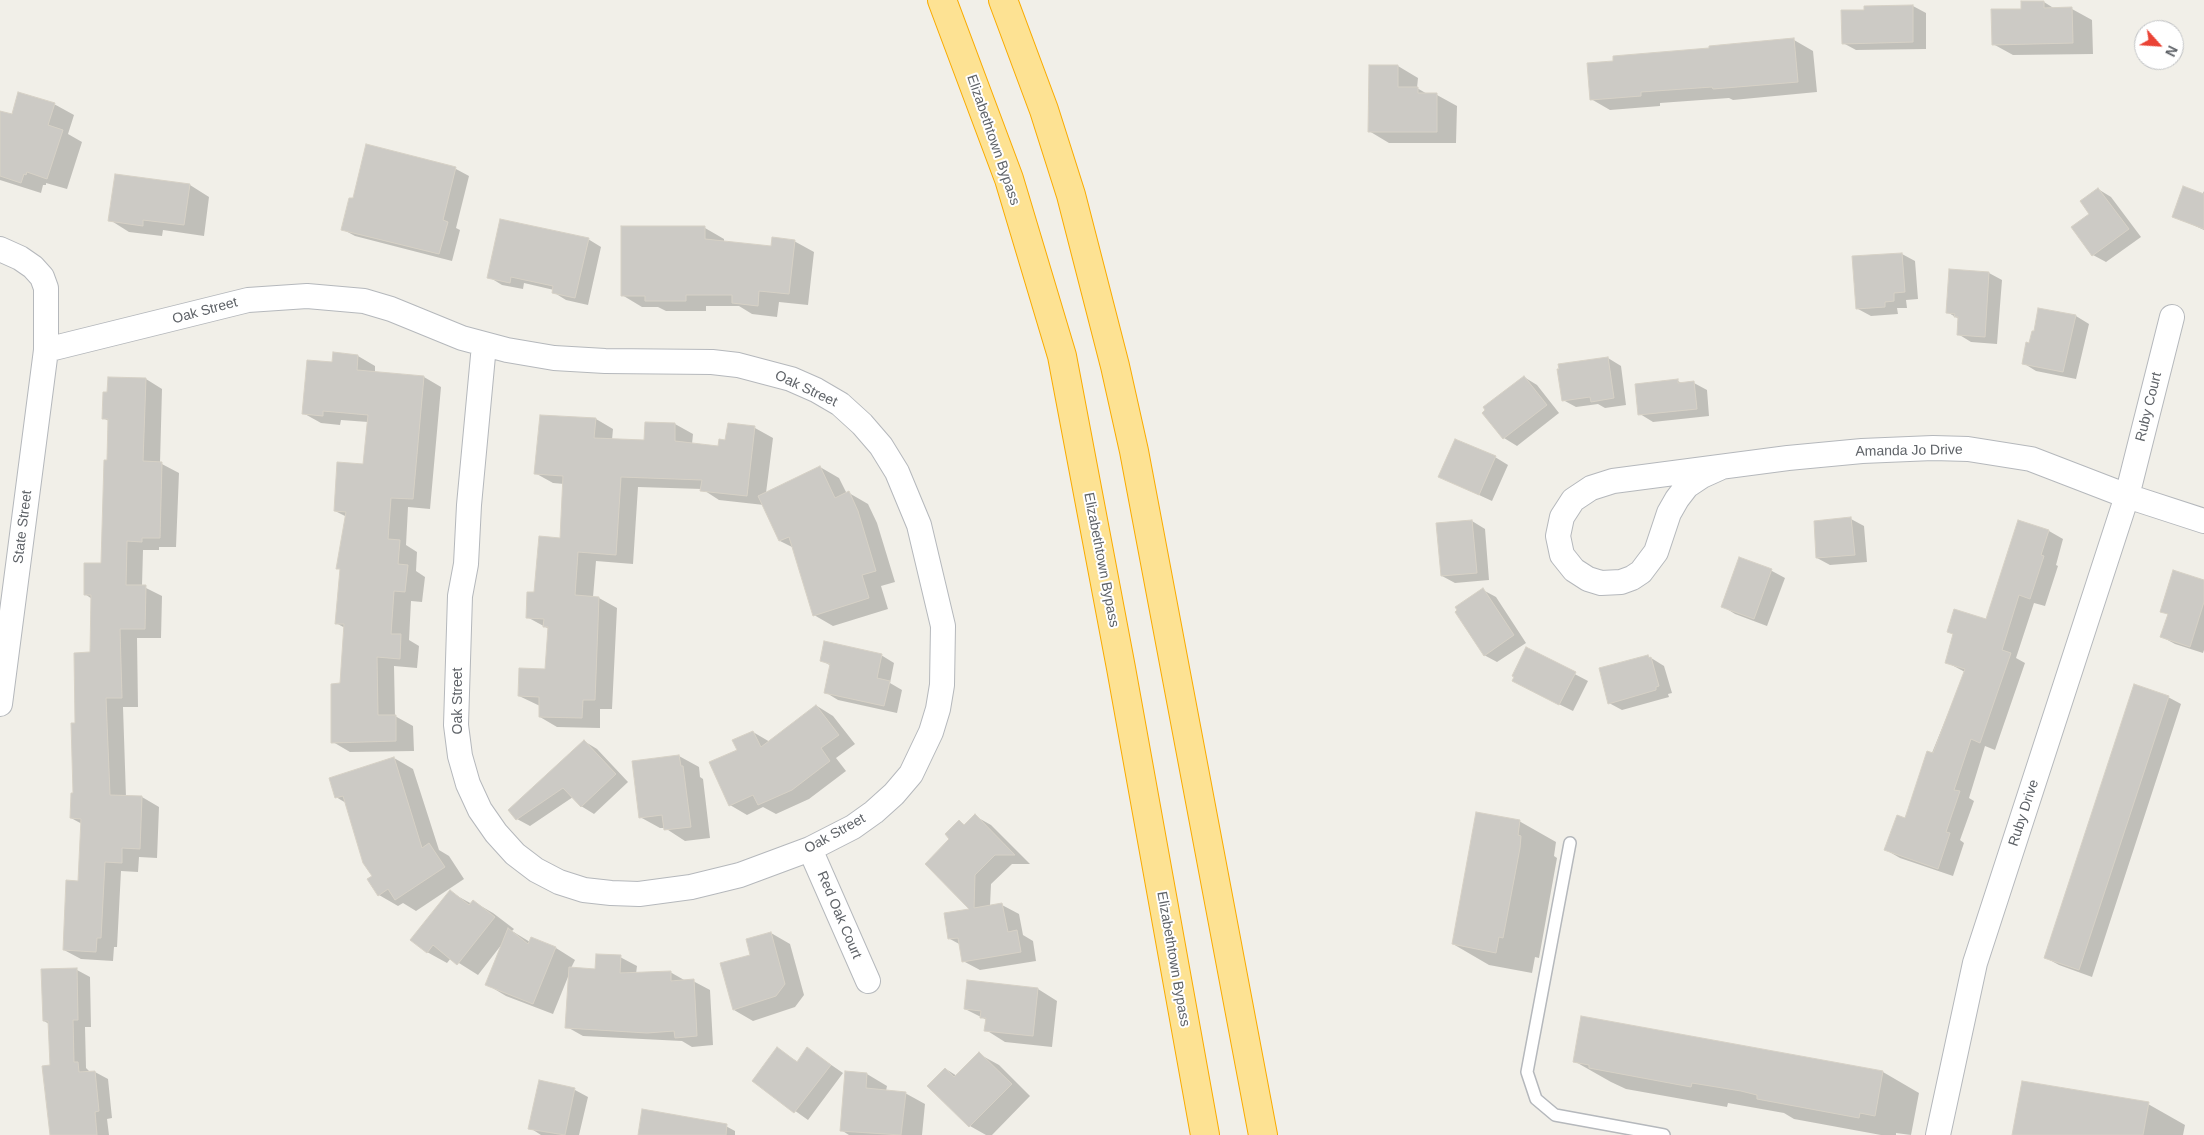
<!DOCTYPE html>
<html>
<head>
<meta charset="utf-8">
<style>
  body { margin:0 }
  #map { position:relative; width:2204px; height:1135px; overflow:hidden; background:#f1efe8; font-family:Helvetica,sans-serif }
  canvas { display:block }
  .north { position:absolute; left:2134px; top:20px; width:50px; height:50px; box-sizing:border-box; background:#fff; border:1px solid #bfc1c3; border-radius:50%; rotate:116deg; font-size:14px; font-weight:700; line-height:20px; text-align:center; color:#5f6368 }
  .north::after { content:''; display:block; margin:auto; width:18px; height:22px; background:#ea4335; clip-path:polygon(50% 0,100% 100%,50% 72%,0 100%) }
</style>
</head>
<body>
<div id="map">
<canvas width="2204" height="1135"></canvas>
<div class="north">N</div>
</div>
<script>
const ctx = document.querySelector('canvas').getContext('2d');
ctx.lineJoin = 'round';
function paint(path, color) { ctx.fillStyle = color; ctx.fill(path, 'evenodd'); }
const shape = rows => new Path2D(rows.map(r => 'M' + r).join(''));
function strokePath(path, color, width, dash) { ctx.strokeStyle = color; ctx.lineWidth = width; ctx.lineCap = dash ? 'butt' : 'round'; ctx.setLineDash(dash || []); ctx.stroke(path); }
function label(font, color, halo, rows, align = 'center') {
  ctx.font = font + ' Helvetica,sans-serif'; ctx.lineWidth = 4; ctx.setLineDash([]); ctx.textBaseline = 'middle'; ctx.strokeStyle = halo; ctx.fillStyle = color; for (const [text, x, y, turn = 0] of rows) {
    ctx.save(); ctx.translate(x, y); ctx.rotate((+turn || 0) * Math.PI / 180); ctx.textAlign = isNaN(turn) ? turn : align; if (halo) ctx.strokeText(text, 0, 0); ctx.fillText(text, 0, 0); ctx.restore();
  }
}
paint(shape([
  [2044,2,2055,9,2072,9,2092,20,2093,54,2013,55,1993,44,2023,10],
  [1913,6,1926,13,1926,49,1856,50,1843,43,1866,11],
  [1794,40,1813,51,1817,92,1733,100,1729,98,1660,103,1660,106,1610,110,1591,99,1710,49],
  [1370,66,1398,66,1418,78,1417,88,1429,95,1437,95,1457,106,1456,143,1389,143,1369,131],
  [54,104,74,115,68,134,82,142,67,189,46,183,46,185,43,185,41,193,0,180,0,112,12,116],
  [367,146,456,169,469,176,456,228,460,230,452,261,355,236,342,229,354,200],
  [190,185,209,197,204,236,163,230,162,236,129,232,110,220],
  [2098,189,2111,197,2141,237,2106,262,2093,255,2091,214],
  [2204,191,2204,230,2173,216,2202,195],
  [705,228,724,239,724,242,772,247,794,241,814,252,808,305,779,302,777,317,752,314,739,306,706,306,706,311,666,311,658,307,642,307,622,295],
  [588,239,601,247,588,305,566,300,553,292,554,290,524,283,523,289,502,285,489,277],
  [1902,254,1915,261,1918,299,1906,300,1907,308,1897,308,1898,314,1871,316,1858,309,1854,257],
  [1989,273,2002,280,1997,344,1971,342,1958,334,1959,319,1947,312],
  [2039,309,2076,316,2089,324,2076,379,2036,371,2023,363,2035,332],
  [358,356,375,366,375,373,424,377,441,387,430,509,408,507,406,545,417,552,416,571,425,577,422,602,411,601,409,640,419,646,417,668,394,666,395,716,413,726,414,751,350,752,333,742,341,685,345,628,336,623,341,570,337,568,347,517,335,511,365,465,368,422,341,420,340,425,321,423,303,413,334,364],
  [1608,358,1621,366,1626,405,1605,408,1598,404,1576,407,1563,400],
  [1524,377,1537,385,1559,413,1517,446,1504,438,1484,413],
  [146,379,162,389,160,463,179,473,176,547,159,547,159,550,143,550,142,586,162,596,161,638,137,638,138,707,123,707,126,797,142,797,159,807,157,858,139,857,138,872,121,871,117,947,114,947,113,961,81,959,64,950,79,882,82,824,71,818,74,795,76,724,91,654,92,599,85,594,102,564,109,421,103,418,108,393],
  [1678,381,1683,384,1694,383,1707,390,1709,416,1653,422,1640,414],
  [596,419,613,429,612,440,645,441,646,423,675,424,693,434,692,444,720,447,726,441,729,425,755,428,773,438,766,493,820,467,839,478,847,494,849,493,868,504,877,523,895,582,881,586,888,609,833,626,814,615,794,548,780,541,764,505,719,500,702,489,638,487,633,564,596,561,593,597,599,598,617,608,612,709,600,709,600,728,557,727,540,717,540,706,519,696,546,670,549,629,527,617,561,539,564,484,553,483,535,473],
  [1495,457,1508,465,1492,501,1440,477],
  [1851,519,1864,526,1867,562,1830,565,1817,558],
  [1472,521,1485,529,1489,580,1455,583,1442,576],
  [2049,531,2063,539,2056,565,2058,566,2045,606,2034,603,2016,658,2025,663,1995,750,1985,746,1969,798,1974,801,1960,840,1964,843,1953,876,1900,858,1886,850,1905,819,1965,672,1946,662,1954,634,1987,621],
  [1740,559,1772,571,1785,578,1767,626,1735,614,1722,606],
  [2204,581,2204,650,2203,653,2175,644,2162,637,2169,615,2162,611],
  [1483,590,1496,597,1526,643,1497,662,1484,655],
  [1527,649,1588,681,1573,711,1526,688],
  [881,655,894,663,890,683,902,690,897,713,838,700,825,692,831,666,821,660],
  [1648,656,1664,666,1672,693,1668,694,1669,697,1622,710,1609,703],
  [2168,697,2181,704,2092,977,2059,965,2046,958],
  [817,706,833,716,855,744,836,758,846,771,809,799,776,814,763,807,747,815,730,805,739,751,753,732,770,742],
  [584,741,597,749,628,782,594,814,581,806,573,797,530,826,517,819],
  [679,756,699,767,700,777,703,779,710,838,685,841,665,828,660,828,640,817],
  [394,758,413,769,439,850,449,856,464,879,416,911,403,903,398,906,379,895,346,803,336,797],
  [975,816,991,825,1030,864,1012,864,991,884,990,906,1002,905,1019,914,1023,935,1033,941,1036,961,980,970,963,961,961,945,950,939,972,909,951,839,959,821,965,825],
  [1519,821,1556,842,1554,856,1557,858,1539,958,1535,957,1532,973,1489,965,1453,944],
  [450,892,472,904,474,902,493,913,514,929,512,931,530,942,532,938,556,948,575,960,571,968,596,970,620,957,637,966,636,974,670,972,686,981,693,981,710,990,713,1045,692,1047,682,1041,583,1036,567,1027,570,972,553,1014,506,996,486,984,502,944,478,975,451,958,447,963,427,952],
  [771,933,790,944,804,995,795,1007,753,1021,734,1010],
  [77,970,90,977,91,1027,85,1027,86,1068,90,1072,95,1072,108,1079,112,1118,107,1119,109,1135,52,1135,49,1024,44,1021],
  [1038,989,1057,1001,1052,1047,1005,1042,986,1030,987,1020,965,1009],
  [1582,1018,1883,1072,1919,1093,1911,1135,1896,1133,1896,1135,1881,1135,1794,1119,1784,1113,1728,1103,1727,1107,1626,1089,1611,1082,1574,1061],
  [777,1049,798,1062,808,1049,843,1073,808,1120,753,1081],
  [979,1054,999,1065,1030,1096,992,1135,986,1135,970,1126,929,1086,946,1069,957,1076],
  [846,1072,867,1074,887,1086,886,1091,905,1093,925,1104,922,1135,849,1135,841,1130],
  [540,1082,575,1090,588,1097,579,1135,541,1135,530,1128],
  [2148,1104,2185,1125,2183,1135,2014,1135],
  [722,1124,735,1131,735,1135,639,1135]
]), '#0003');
const building = shape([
  [2021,1,2044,1,2044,8,2072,7,2073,43,1992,45,1991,9,2021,9,2021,1],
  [1913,5,1913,42,1842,44,1841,10,1864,10,1864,6,1913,5],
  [1794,38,1798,82,1713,89,1712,87,1641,92,1641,96,1590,100,1587,63,1613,61,1613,56,1709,48,1709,46,1794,38],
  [1369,65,1398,65,1398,87,1418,87,1418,93,1437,93,1437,132,1368,132,1369,65],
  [18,92,55,103,48,125,63,130,47,179,27,172,26,175,24,174,21,183,0,176,0,111,12,114,18,92],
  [366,144,456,167,443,220,448,222,439,254,341,230,349,198,353,198,366,144],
  [115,174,190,184,184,225,143,220,143,226,108,221,115,174],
  [2183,186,2204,194,2204,229,2172,217,2183,186],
  [2098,188,2129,229,2092,256,2071,227,2089,214,2080,201,2098,188],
  [500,219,589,238,575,298,552,293,553,286,511,277,510,283,487,278,500,219],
  [621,226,705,226,705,239,771,246,772,237,795,240,789,294,759,291,758,306,732,303,732,295,686,295,686,301,645,301,645,296,621,296,621,226],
  [1902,253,1905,292,1894,293,1894,301,1885,302,1885,307,1856,309,1852,256,1902,253],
  [1949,269,1989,272,1985,337,1957,335,1958,317,1954,317,1955,314,1946,313,1949,269],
  [2038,308,2076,315,2063,372,2022,364,2026,342,2029,343,2032,331,2034,331,2038,308],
  [333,352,358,355,357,370,424,376,413,499,391,498,388,539,400,540,398,564,408,565,405,592,394,591,391,634,401,634,400,659,377,657,378,715,396,715,396,741,331,743,331,684,340,683,344,624,335,624,340,569,336,569,346,512,334,511,337,462,363,464,368,415,323,411,323,416,302,414,307,360,332,362,333,352],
  [1608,357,1614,398,1591,402,1590,397,1562,401,1557,369,1559,369,1558,364,1608,357],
  [1524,376,1547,405,1503,439,1482,413,1485,410,1483,407,1524,376],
  [108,377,146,378,143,461,162,462,160,538,142,538,142,542,127,541,126,585,146,585,145,629,120,629,122,698,106,698,110,795,142,796,140,849,122,848,122,863,105,862,101,938,97,938,96,952,63,950,66,880,78,881,81,819,70,818,71,793,73,793,71,723,75,723,74,653,90,652,91,595,84,595,84,563,101,563,104,460,107,460,108,419,102,419,103,392,107,392,108,377],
  [1678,379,1678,383,1694,381,1697,409,1638,415,1635,384,1678,379],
  [540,415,596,418,594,438,644,440,645,422,675,423,675,441,718,446,719,439,725,440,728,423,755,426,747,496,700,491,702,480,621,477,616,555,578,552,575,595,599,597,595,700,583,700,582,718,539,717,539,697,518,696,519,668,545,669,548,627,543,627,544,619,526,618,527,592,534,592,539,536,560,538,563,476,534,474,540,415],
  [1455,439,1496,456,1479,495,1438,477,1455,439],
  [820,466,835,498,849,491,858,511,876,571,862,575,869,598,813,616,789,537,779,541,758,496,820,466],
  [1851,517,1855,555,1816,558,1814,521,1851,517],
  [1472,520,1477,573,1441,576,1436,523,1472,520],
  [2018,520,2049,530,2041,555,2044,556,2030,599,2019,595,2002,650,2011,653,1980,743,1971,739,1954,790,1960,791,1946,832,1950,833,1938,869,1884,850,1897,815,1905,818,1927,751,1933,753,1965,669,1945,663,1953,634,1947,632,1954,609,1986,619,2018,520],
  [1739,557,1772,569,1754,619,1721,607,1739,557],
  [2173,570,2204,580,2204,602,2190,647,2160,637,2168,614,2160,612,2173,570],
  [1483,588,1514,635,1484,656,1455,612,1457,610,1455,607,1483,588],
  [824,641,882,654,877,678,890,681,884,706,824,693,830,664,820,661,824,641],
  [1526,647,1576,672,1559,705,1512,681,1514,677,1512,676,1526,647],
  [1648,655,1649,658,1651,657,1659,686,1656,687,1656,690,1608,704,1599,668,1648,655],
  [2134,684,2169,696,2079,970,2044,958,2134,684],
  [816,705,839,735,821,748,830,761,792,790,758,805,753,795,729,806,709,762,737,750,732,740,753,731,761,747,816,705],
  [584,740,616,774,581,807,563,788,516,820,508,810,584,740],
  [679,755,681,766,683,766,691,827,664,830,662,815,639,818,632,761,679,755],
  [394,757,422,848,429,843,445,867,395,900,388,889,378,896,367,879,372,876,363,863,343,796,335,798,329,778,394,757],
  [1476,812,1520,820,1518,835,1521,836,1520,848,1503,938,1499,937,1496,953,1452,944,1476,812],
  [975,814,1015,855,995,855,975,875,974,908,1002,903,1008,932,1017,930,1021,952,962,962,958,938,948,939,944,913,969,909,925,864,949,839,945,834,959,820,964,825,975,814],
  [450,890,469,905,473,900,495,917,457,965,433,945,427,953,410,940,450,890],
  [508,928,528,944,531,937,556,947,533,1004,485,985,508,928],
  [771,932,785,984,776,996,733,1010,720,963,750,955,746,939,771,932],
  [596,954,621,955,620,973,671,971,671,981,694,979,697,1036,675,1038,674,1031,647,1033,565,1028,569,967,595,969,596,954],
  [77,968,78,1020,73,1020,74,1062,78,1062,79,1072,95,1071,99,1111,95,1112,97,1135,50,1135,42,1066,50,1065,48,1021,43,1021,41,969,77,968],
  [967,980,1038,988,1033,1036,984,1031,986,1018,980,1018,981,1011,964,1009,967,980],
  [1581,1016,1883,1071,1875,1116,1860,1113,1859,1118,1757,1099,1757,1095,1741,1091,1692,1083,1691,1087,1589,1068,1589,1065,1573,1062,1581,1016],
  [777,1047,797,1062,807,1047,831,1065,794,1113,752,1081,777,1047],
  [979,1052,1012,1084,969,1127,927,1086,945,1068,954,1077,979,1052],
  [845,1071,867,1073,866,1088,906,1092,901,1135,840,1131,845,1071],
  [539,1080,575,1088,565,1135,528,1129,539,1080],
  [2022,1081,2149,1102,2143,1135,2012,1135,2022,1081],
  [642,1109,727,1124,726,1135,638,1135,642,1109]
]);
paint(building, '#cccac5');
strokePath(building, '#d6d1c6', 1);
const lane = shape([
  [1570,843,1527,1072,1536,1099,1555,1115,1664,1135]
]);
const street = shape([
  [0,249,20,258,33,267,42,277,46,288,46,350,0,704],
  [46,350,248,300,307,296,364,301,391,309,462,338,507,350,554,358,605,361,712,362,738,365,791,379,816,390,840,404,862,424,881,446,897,472,919,525,943,626,942,685,938,709,931,732,911,774,894,794,874,812,853,827,810,849,740,875,691,887,639,894,611,893,584,890,559,882,536,870,515,854,496,833,480,810,468,784,460,756,456,725,460,596,466,564,469,505,484,345],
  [1722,467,1702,476,1687,486,1677,499,1669,513,1656,552,1641,572,1632,578,1621,582,1601,583,1588,579,1574,570,1562,555,1558,536,1562,517,1573,500,1591,488,1613,481,1788,458,1862,451,1933,448,1968,449,2031,459,2127,496,2204,521],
  [810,849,868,981],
  [1938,1135,1975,963,2127,496,2172,317]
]);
const highway = shape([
  [942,0,1009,179,1062,356,1121,668,1205,1135],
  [1003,0,1044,110,1071,195,1115,366,1134,451,1263,1135]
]);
strokePath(lane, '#b5b8bc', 14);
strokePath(street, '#b5b8bc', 26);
strokePath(highway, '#f9ab00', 30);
strokePath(lane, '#fff', 11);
strokePath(street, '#fff', 24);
strokePath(highway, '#fde293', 28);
label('14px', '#5f6368', '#fff', [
  ["Elizabethtown Bypass",993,140,71],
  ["Oak Street",205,311,-15],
  ["Oak Street",806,389,25],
  ["Ruby Court",2149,407,-76],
  ["Amanda Jo Drive",1909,451,-1],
  ["State Street",23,527,-83],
  ["Elizabethtown Bypass",1101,560,79],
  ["Oak Street",458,701,-90],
  ["Ruby Drive",2024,813,-72],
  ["Oak Street",835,834,-29],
  ["Red Oak Court",839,915,67],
  ["Elizabethtown Bypass",1173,959,80]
]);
</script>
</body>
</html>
